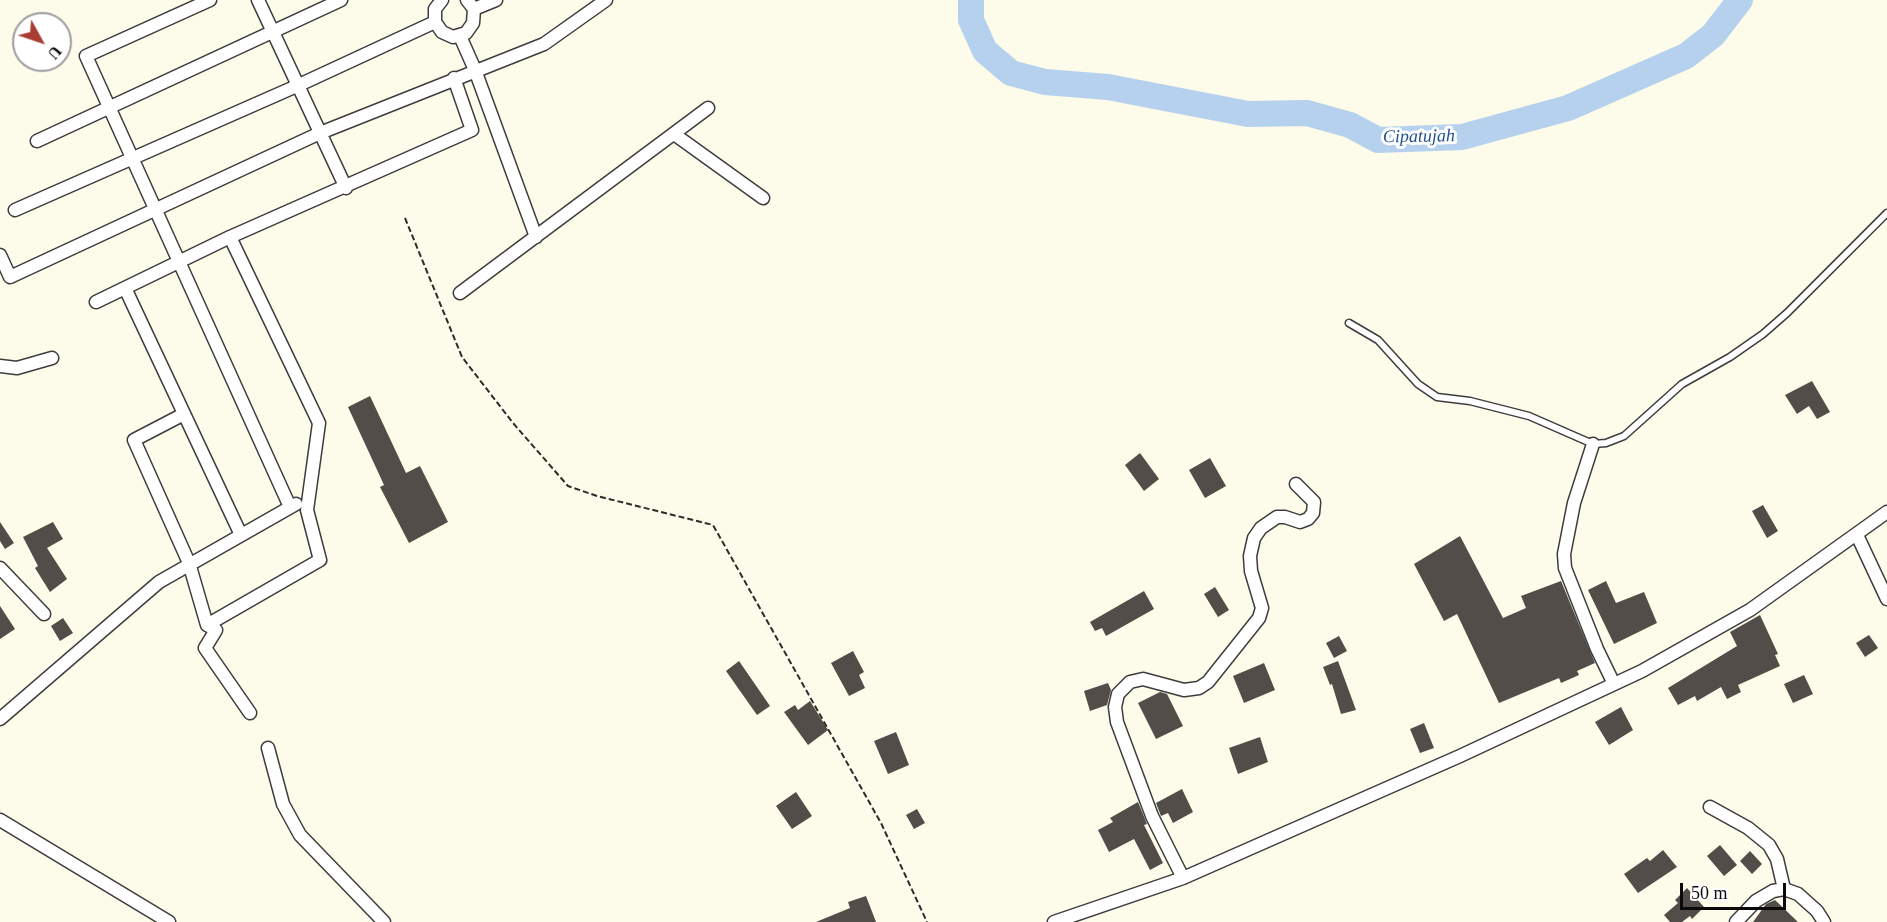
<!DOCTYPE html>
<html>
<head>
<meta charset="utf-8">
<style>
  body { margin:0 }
  #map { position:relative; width:1887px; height:922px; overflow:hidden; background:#fdfbea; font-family:Georgia,serif }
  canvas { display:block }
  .north { position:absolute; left:12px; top:12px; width:60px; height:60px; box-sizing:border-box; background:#fff; border:2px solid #9d9d9d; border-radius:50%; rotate:130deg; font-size:16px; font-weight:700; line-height:24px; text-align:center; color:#0a0a0a }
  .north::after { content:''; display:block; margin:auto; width:21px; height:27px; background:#aa3d33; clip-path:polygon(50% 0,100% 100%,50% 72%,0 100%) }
  .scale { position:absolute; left:1680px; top:883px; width:106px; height:27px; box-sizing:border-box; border:3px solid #0a0a0a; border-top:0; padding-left:8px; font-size:18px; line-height:21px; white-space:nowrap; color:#0a0a0a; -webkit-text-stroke:4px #fff; paint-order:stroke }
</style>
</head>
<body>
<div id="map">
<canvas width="1887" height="922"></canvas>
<div class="north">U</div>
<div class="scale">50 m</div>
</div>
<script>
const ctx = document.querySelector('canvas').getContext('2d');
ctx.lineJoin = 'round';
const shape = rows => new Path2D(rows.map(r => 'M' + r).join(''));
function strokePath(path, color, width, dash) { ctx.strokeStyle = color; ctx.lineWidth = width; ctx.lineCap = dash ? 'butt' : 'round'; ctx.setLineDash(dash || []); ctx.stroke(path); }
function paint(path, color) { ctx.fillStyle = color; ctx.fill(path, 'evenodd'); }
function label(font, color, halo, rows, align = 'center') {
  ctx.font = font + ' Georgia,serif'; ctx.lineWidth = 6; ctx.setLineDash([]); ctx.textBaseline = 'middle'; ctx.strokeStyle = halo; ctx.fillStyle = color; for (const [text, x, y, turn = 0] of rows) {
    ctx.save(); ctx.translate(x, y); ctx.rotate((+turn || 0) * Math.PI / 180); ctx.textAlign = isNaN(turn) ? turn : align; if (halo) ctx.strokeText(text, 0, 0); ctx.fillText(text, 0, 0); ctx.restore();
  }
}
strokePath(shape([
  [971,0,971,20,985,51,1011,73,1045,82,1108,87,1248,114,1307,113,1350,125,1378,140,1462,137,1568,108,1686,56,1713,35,1740,0]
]), '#b5d1ee', 26);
paint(shape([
  [1812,381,1830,412,1817,419,1809,406,1797,414,1785,395],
  [370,396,406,473,420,466,448,522,409,543,380,487,384,485,348,407],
  [1140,453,1159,479,1144,491,1125,465],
  [1210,458,1226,486,1205,498,1189,470],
  [1763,505,1778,531,1767,538,1752,511],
  [0,522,14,543,5,549,0,541],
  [53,522,63,539,47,548,67,579,50,592,35,568,38,566,23,537],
  [1460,536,1503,618,1526,608,1521,596,1561,581,1595,663,1577,671,1579,675,1561,683,1559,678,1499,703,1457,614,1444,621,1414,564],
  [1606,581,1616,603,1644,592,1657,623,1614,644,1588,590],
  [1215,587,1229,610,1218,617,1204,594],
  [1144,591,1154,609,1106,636,1102,628,1095,631,1090,622],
  [0,606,15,629,0,639],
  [1760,615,1778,654,1775,655,1780,666,1738,685,1741,692,1727,699,1721,687,1697,701,1695,696,1678,705,1668,688,1737,646,1730,632],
  [63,618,73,633,60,641,51,626],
  [1869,635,1878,648,1865,657,1856,643],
  [1339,636,1347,651,1334,658,1326,643],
  [853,651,864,672,859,675,865,688,849,696,831,663],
  [739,661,770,706,757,715,726,671],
  [1338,661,1356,710,1341,714,1332,684,1330,685,1323,667],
  [1264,663,1275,690,1244,703,1233,676],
  [1804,675,1813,694,1793,703,1784,684],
  [1108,683,1111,690,1107,705,1090,711,1084,691],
  [1160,692,1167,694,1183,726,1156,739,1138,703],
  [810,701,828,730,808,745,784,712,795,705,798,710],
  [1621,707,1633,730,1609,745,1595,722],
  [1424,723,1434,748,1420,753,1410,729],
  [896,732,909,765,888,774,874,741],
  [1260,737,1268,762,1238,774,1229,748],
  [1182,789,1193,812,1173,823,1168,813,1161,816,1156,803],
  [796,792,812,816,792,829,776,806],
  [1138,802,1147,824,1144,825,1163,863,1150,870,1134,839,1109,852,1098,830,1113,822,1110,818],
  [917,809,925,823,914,829,906,815],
  [1720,845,1737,865,1724,876,1707,856],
  [1663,850,1677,867,1638,893,1624,874,1647,858,1650,861],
  [1750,851,1762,864,1752,874,1740,861],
  [1687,888,1704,907,1692,919,1690,916,1682,922,1670,922,1664,915,1678,903,1675,900],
  [866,896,876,922,816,922,850,908,848,902],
  [1775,900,1798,922,1753,922,1766,904]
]), '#524d48');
const service = shape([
  [1349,323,1378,340,1418,384,1437,397,1470,401,1529,416,1593,444,1606,443,1624,436,1682,384,1730,357,1763,334,1787,313,1887,213]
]);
const minor = shape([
  [210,0,86,56,290,507],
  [258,0,346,188],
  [442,0,435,9,435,22,442,32,453,37,466,33,473,23,474,9,467,0],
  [474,9,496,0],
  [460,36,475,70,536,237],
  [674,134,763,198],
  [37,141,341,0],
  [15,210,299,85,435,22],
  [0,255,10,277,320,133,544,44,606,0],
  [125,288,241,535],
  [460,293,708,108],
  [96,302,230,237,472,130,454,78],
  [0,366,17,368,52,358],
  [184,414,134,440,189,563,207,625,216,630,205,648,250,713],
  [1593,444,1574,503,1564,554,1565,568,1597,649,1614,684],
  [1857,535,1887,599],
  [0,568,44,614],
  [207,625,320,560,307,510,319,423,230,237],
  [0,719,159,582,296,504],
  [268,748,283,804,300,835,384,922],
  [1710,807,1748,828,1769,845,1777,859,1784,889],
  [0,820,169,922],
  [1183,878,1152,816,1117,722,1115,707,1118,694,1130,682,1143,679,1184,690,1199,688,1208,682,1259,618,1262,608,1251,571,1250,556,1254,538,1261,528,1277,517,1285,517,1300,522,1308,519,1313,513,1314,502,1296,484],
  [1054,922,1183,878,1460,756,1642,671,1750,610,1887,512],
  [1736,922,1756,901,1773,891,1784,889,1798,894,1817,911,1824,922]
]);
strokePath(service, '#3d3d3d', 9);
strokePath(minor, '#3d3d3d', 15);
strokePath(shape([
  [405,218,462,357,513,423,568,486,597,496,713,525,881,823,927,922]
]), '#2c2c2c', 2, [6, 3]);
strokePath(service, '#fff', 6);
strokePath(minor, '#fff', 12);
label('italic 18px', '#23518d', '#fff', [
  ["Cipatujah",1419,137,-1]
]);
</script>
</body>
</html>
